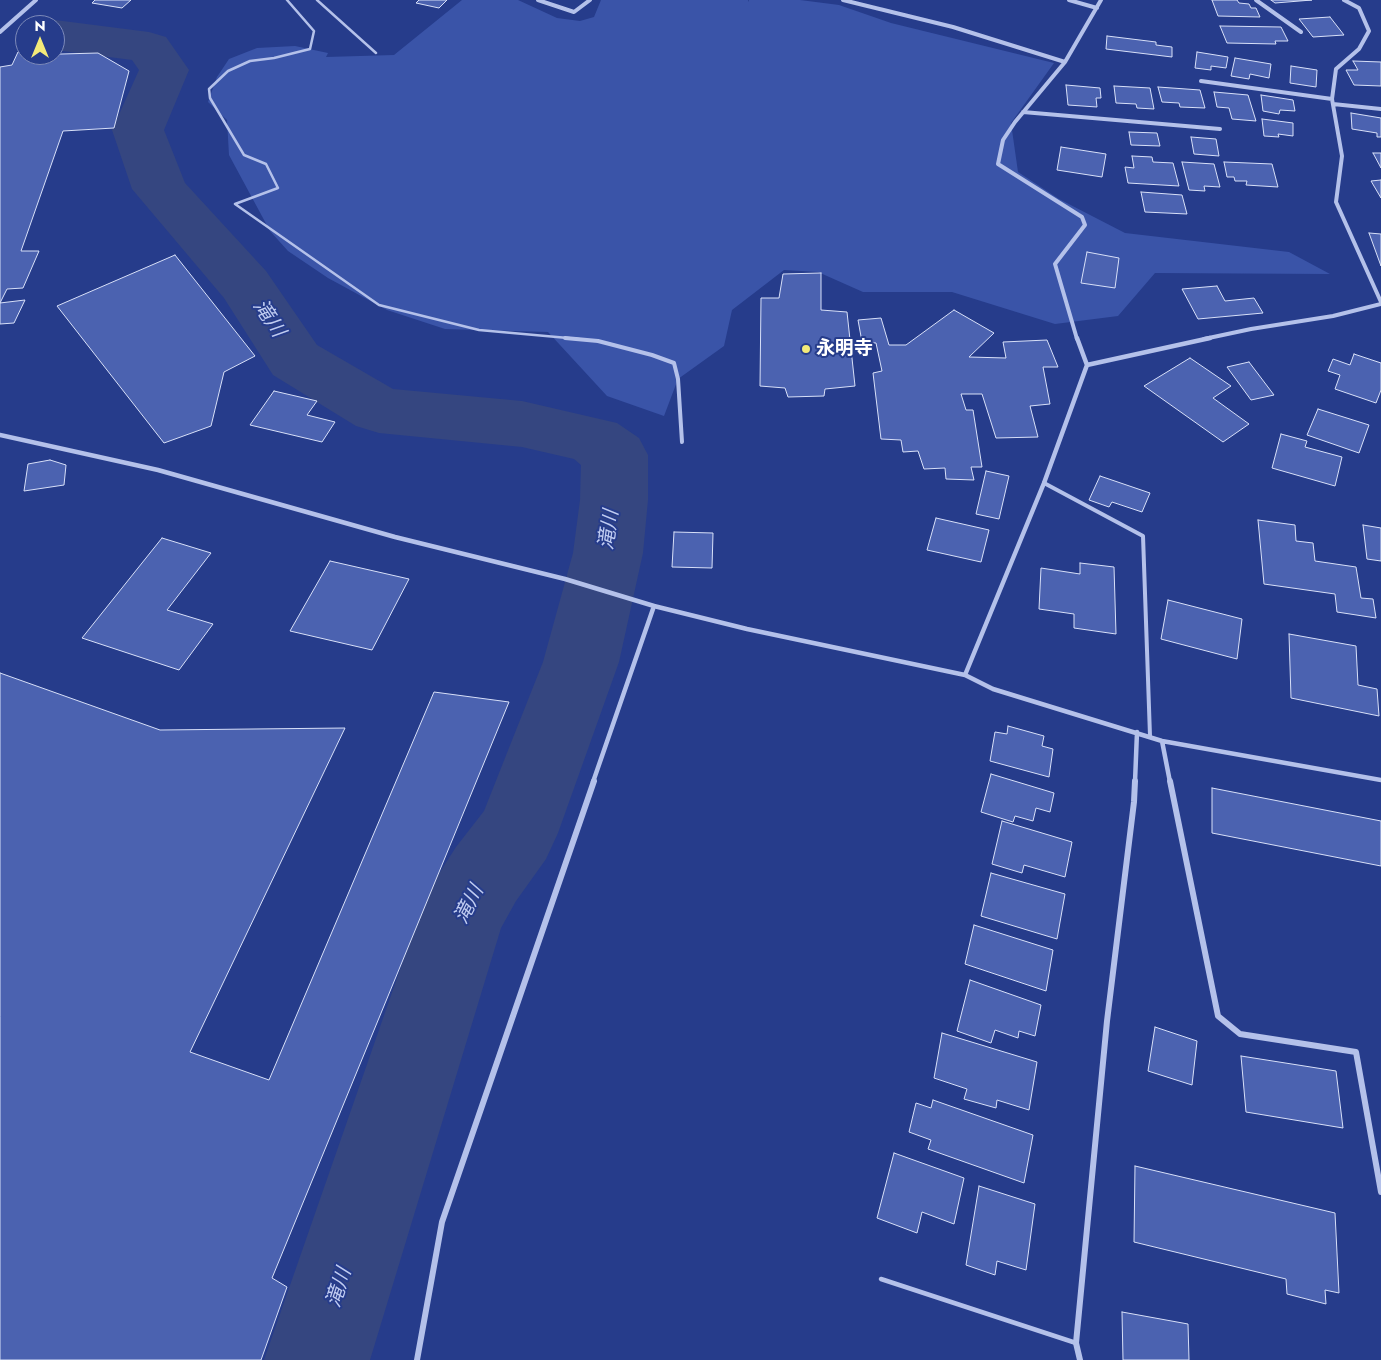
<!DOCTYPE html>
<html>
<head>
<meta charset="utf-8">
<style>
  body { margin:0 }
  #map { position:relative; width:1381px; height:1360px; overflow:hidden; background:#263c8b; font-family:Jost,sans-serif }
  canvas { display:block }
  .north { position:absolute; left:15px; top:15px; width:50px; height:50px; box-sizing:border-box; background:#263c8b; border:1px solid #7d8ab9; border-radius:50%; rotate:0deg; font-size:14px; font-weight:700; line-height:20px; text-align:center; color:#fff }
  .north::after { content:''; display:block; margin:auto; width:18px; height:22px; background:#f3ea79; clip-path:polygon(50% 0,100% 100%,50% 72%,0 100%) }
</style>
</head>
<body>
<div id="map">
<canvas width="1381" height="1360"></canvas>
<div class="north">N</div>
</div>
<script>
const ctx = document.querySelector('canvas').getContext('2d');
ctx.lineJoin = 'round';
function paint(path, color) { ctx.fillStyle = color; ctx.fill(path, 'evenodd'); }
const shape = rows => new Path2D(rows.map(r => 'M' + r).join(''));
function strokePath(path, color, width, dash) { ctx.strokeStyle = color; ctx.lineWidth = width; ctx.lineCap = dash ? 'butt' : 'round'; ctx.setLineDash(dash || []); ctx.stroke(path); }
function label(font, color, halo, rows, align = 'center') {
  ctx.font = font + ' Jost,"Noto Sans JP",sans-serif'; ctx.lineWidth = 4; ctx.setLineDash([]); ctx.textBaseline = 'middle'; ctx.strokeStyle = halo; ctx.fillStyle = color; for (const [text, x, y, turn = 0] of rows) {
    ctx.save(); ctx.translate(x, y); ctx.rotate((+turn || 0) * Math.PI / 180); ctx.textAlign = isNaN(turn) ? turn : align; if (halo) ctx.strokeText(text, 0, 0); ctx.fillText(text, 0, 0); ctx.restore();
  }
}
paint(shape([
  [462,0,518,0,557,18,580,21,594,17,601,0,748,0,748,2,749,0,800,0,839,5,891,23,1054,63,1011,123,1018,172,1059,199,1125,233,1289,252,1330,274,1155,273,1118,316,1055,324,952,292,863,292,818,272,784,270,732,310,724,346,678,379,664,416,607,396,548,332,445,329,387,310,328,278,288,251,270,231,229,155,227,120,208,102,217,77,229,59,257,48,295,46,328,53,326,57,394,55]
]), '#3a54a8');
paint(shape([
  [55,20,149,32,166,37,189,70,164,130,185,183,266,271,317,345,393,389,522,401,617,423,639,438,648,455,648,500,643,553,619,662,558,833,546,859,516,901,501,928,370,1360,264,1360,419,915,431,886,456,847,484,811,543,662,573,553,580,500,581,465,574,459,522,447,379,433,356,426,273,375,224,298,132,189,112,130,139,70,132,60,55,50,55,25,38,25,55,20]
]), '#354680');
const building = shape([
  [95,0,131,0,122,8,92,3,95,0],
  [419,0,447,0,439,8,416,3,419,0],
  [1212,0,1237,0,1239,3,1249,4,1251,8,1256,8,1260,17,1218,16,1212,0],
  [1271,0,1312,0,1275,3,1271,0],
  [1330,17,1344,35,1313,37,1299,19,1330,17],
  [1220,26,1281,27,1288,41,1275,41,1276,44,1227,43,1220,26],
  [1107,36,1156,42,1156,45,1172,47,1172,57,1106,49,1107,36],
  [25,51,25,55,98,53,129,71,114,128,63,131,21,251,39,251,23,288,7,289,0,303,25,300,14,323,0,324,0,67,12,65,18,52,25,51],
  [1197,52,1228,57,1226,68,1211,66,1211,70,1195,68,1197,52],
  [1235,58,1271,64,1269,78,1250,74,1249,79,1231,76,1235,58],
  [1353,61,1381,62,1381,86,1354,85,1346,70,1358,70,1353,61],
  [1291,66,1317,70,1316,87,1290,83,1291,66],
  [1066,85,1100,88,1101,98,1096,98,1097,107,1068,105,1066,85],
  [1114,86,1150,88,1154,109,1137,108,1136,104,1116,103,1114,86],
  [1158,87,1200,90,1205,108,1180,107,1179,103,1162,102,1158,87],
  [1214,92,1248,95,1256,121,1232,119,1229,108,1217,107,1214,92],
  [1261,95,1293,100,1295,111,1280,110,1279,114,1263,111,1261,95],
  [1351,113,1381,118,1381,137,1377,137,1377,133,1352,129,1351,113],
  [1262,119,1293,123,1293,136,1278,134,1279,137,1264,136,1262,119],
  [1129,132,1157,133,1160,146,1131,145,1129,132],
  [1191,137,1216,139,1219,156,1194,154,1191,137],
  [1061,147,1106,154,1102,177,1057,170,1061,147],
  [1373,153,1381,153,1381,168,1373,153],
  [1132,156,1152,157,1153,162,1173,163,1179,186,1128,183,1125,167,1134,168,1132,156],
  [1182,162,1214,164,1220,187,1204,186,1205,191,1189,190,1182,162],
  [1224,162,1272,164,1278,187,1246,185,1247,181,1235,181,1234,177,1227,177,1224,162],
  [1381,180,1381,198,1371,181,1381,180],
  [1141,192,1182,195,1187,214,1145,212,1141,192],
  [1369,233,1381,234,1381,266,1369,233],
  [1087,252,1119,258,1115,288,1081,283,1087,252],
  [175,255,255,356,224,372,211,426,164,443,57,306,175,255],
  [821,273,821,310,847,312,855,386,825,389,824,396,788,397,785,388,760,386,761,298,779,298,783,274,821,273],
  [1217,286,1225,301,1254,298,1263,313,1198,319,1182,289,1217,286],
  [954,310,994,333,969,357,1006,358,1003,342,1047,340,1058,367,1043,367,1050,404,1030,406,1038,437,996,438,982,394,961,394,966,410,973,410,982,467,971,467,974,480,946,479,945,468,924,469,918,451,903,452,901,440,881,439,873,373,882,371,876,343,862,342,858,320,881,318,889,345,906,345,954,310],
  [1354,354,1381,363,1381,390,1376,403,1335,389,1340,375,1328,371,1333,359,1350,365,1354,354],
  [1190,358,1231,386,1213,398,1249,424,1223,442,1144,386,1190,358],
  [1249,362,1274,395,1251,400,1227,367,1249,362],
  [274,391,317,401,307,415,335,422,322,442,250,425,274,391],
  [1318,409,1369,425,1359,453,1307,435,1318,409],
  [1281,434,1307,441,1305,447,1342,457,1335,486,1272,468,1281,434],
  [50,460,66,465,64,485,24,491,28,464,50,460],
  [986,471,1009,476,999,519,976,514,986,471],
  [1100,476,1150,493,1142,512,1112,502,1109,507,1089,500,1100,476],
  [936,518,989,530,981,562,927,550,936,518],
  [1258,520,1295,525,1296,541,1313,543,1315,561,1356,567,1361,598,1373,599,1376,618,1337,612,1335,594,1264,584,1258,520],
  [1363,525,1381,528,1381,561,1367,559,1363,525],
  [674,532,713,533,712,568,672,567,674,532],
  [162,538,211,553,167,610,213,624,179,670,82,638,162,538],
  [330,561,409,579,372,650,290,631,330,561],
  [1080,563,1114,567,1116,634,1074,628,1074,614,1039,609,1041,568,1080,574,1080,563],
  [1168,600,1242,619,1237,659,1161,639,1168,600],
  [1289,634,1356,646,1358,685,1377,689,1379,716,1291,698,1289,634],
  [0,673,160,730,345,728,190,1052,269,1080,434,692,509,702,272,1278,287,1287,261,1360,0,1360,0,673],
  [1008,726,1044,736,1042,746,1053,749,1049,777,990,761,995,732,1007,734,1008,726],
  [991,774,1054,793,1050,812,1036,808,1033,821,1015,816,1013,822,981,812,991,774],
  [1212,788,1381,821,1381,866,1212,833,1212,788],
  [1002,821,1072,842,1065,877,1024,865,1022,873,992,864,1002,821],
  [991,873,1065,894,1057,939,981,916,991,873],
  [974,925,1053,950,1046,991,965,964,974,925],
  [970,980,1041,1005,1035,1036,1019,1031,1018,1038,995,1030,991,1043,957,1031,970,980],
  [1155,1027,1197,1041,1192,1085,1148,1071,1155,1027],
  [942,1033,1037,1062,1029,1110,997,1100,996,1108,964,1099,967,1089,934,1078,942,1033],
  [1241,1056,1336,1071,1343,1128,1246,1112,1241,1056],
  [933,1100,1033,1135,1024,1183,928,1149,931,1140,909,1132,916,1103,931,1108,933,1100],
  [894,1153,964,1178,954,1224,922,1212,917,1233,877,1218,894,1153],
  [1135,1166,1335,1213,1339,1293,1325,1290,1326,1304,1287,1294,1286,1279,1134,1242,1135,1166],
  [979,1186,1035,1204,1026,1270,997,1261,995,1275,966,1265,979,1186],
  [1122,1312,1188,1324,1189,1360,1123,1360,1122,1312]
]);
paint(building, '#4b62b0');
strokePath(building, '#d8e0f8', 1);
strokePath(shape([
  [287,0,314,31,310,49,274,58,250,61,228,71,209,89,210,98,244,155,266,164,278,188,235,204,379,305,479,330,579,339],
  [317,0,376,53]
]), '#b4c1ea', 2.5);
strokePath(shape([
  [565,338,598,341,652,355,674,363,678,379,682,442],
  [1044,483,1143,536,1150,736]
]), '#b4c1ea', 4);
strokePath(shape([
  [881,1279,1076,1343]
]), '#b4c1ea', 4.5);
strokePath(shape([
  [538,0,574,12,590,0],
  [843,0,953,27,1065,62],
  [1069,0,1097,8],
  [1256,0,1301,32],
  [1344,0,1359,8,1369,31,1359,49,1336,69,1332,99,1342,156,1336,202,1381,302],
  [0,32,36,0],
  [1201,81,1332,99],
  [1333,104,1381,109],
  [1023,112,1220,129],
  [1077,339,1055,264,1085,225,1082,217,998,164,1003,140,1015,122,1065,62,1101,0],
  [1204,339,1251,329,1333,316,1381,304]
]), '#b4c1ea', 4);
strokePath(shape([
  [1087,365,1210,338],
  [0,435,158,470,395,537,565,579,654,606,747,629,965,675,993,689,1162,741,1381,780],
  [965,675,1044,483,1087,365,1077,338],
  [1162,741,1170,782],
  [593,782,654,606],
  [1135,782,1137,732]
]), '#b4c1ea', 4.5);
strokePath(shape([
  [1170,781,1218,1016,1240,1034,1356,1052,1381,1192],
  [417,1360,442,1222,594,781],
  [1080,1360,1076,1343,1107,1021,1134,802,1135,781]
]), '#b4c1ea', 6);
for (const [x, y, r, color] of [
  [806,349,5,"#f3ea79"]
]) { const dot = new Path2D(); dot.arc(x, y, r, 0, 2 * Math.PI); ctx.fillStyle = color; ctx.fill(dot); strokePath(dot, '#263c8b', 2); }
label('bold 19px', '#fff', '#263c8b', [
  ["永明寺",816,349]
], 'left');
label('italic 20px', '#c0ccf1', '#263c8b', [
  ["滝川",268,319,56],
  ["滝川",610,530,-82],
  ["滝川",470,905,-63],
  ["滝川",340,1288,-72]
]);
</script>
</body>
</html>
